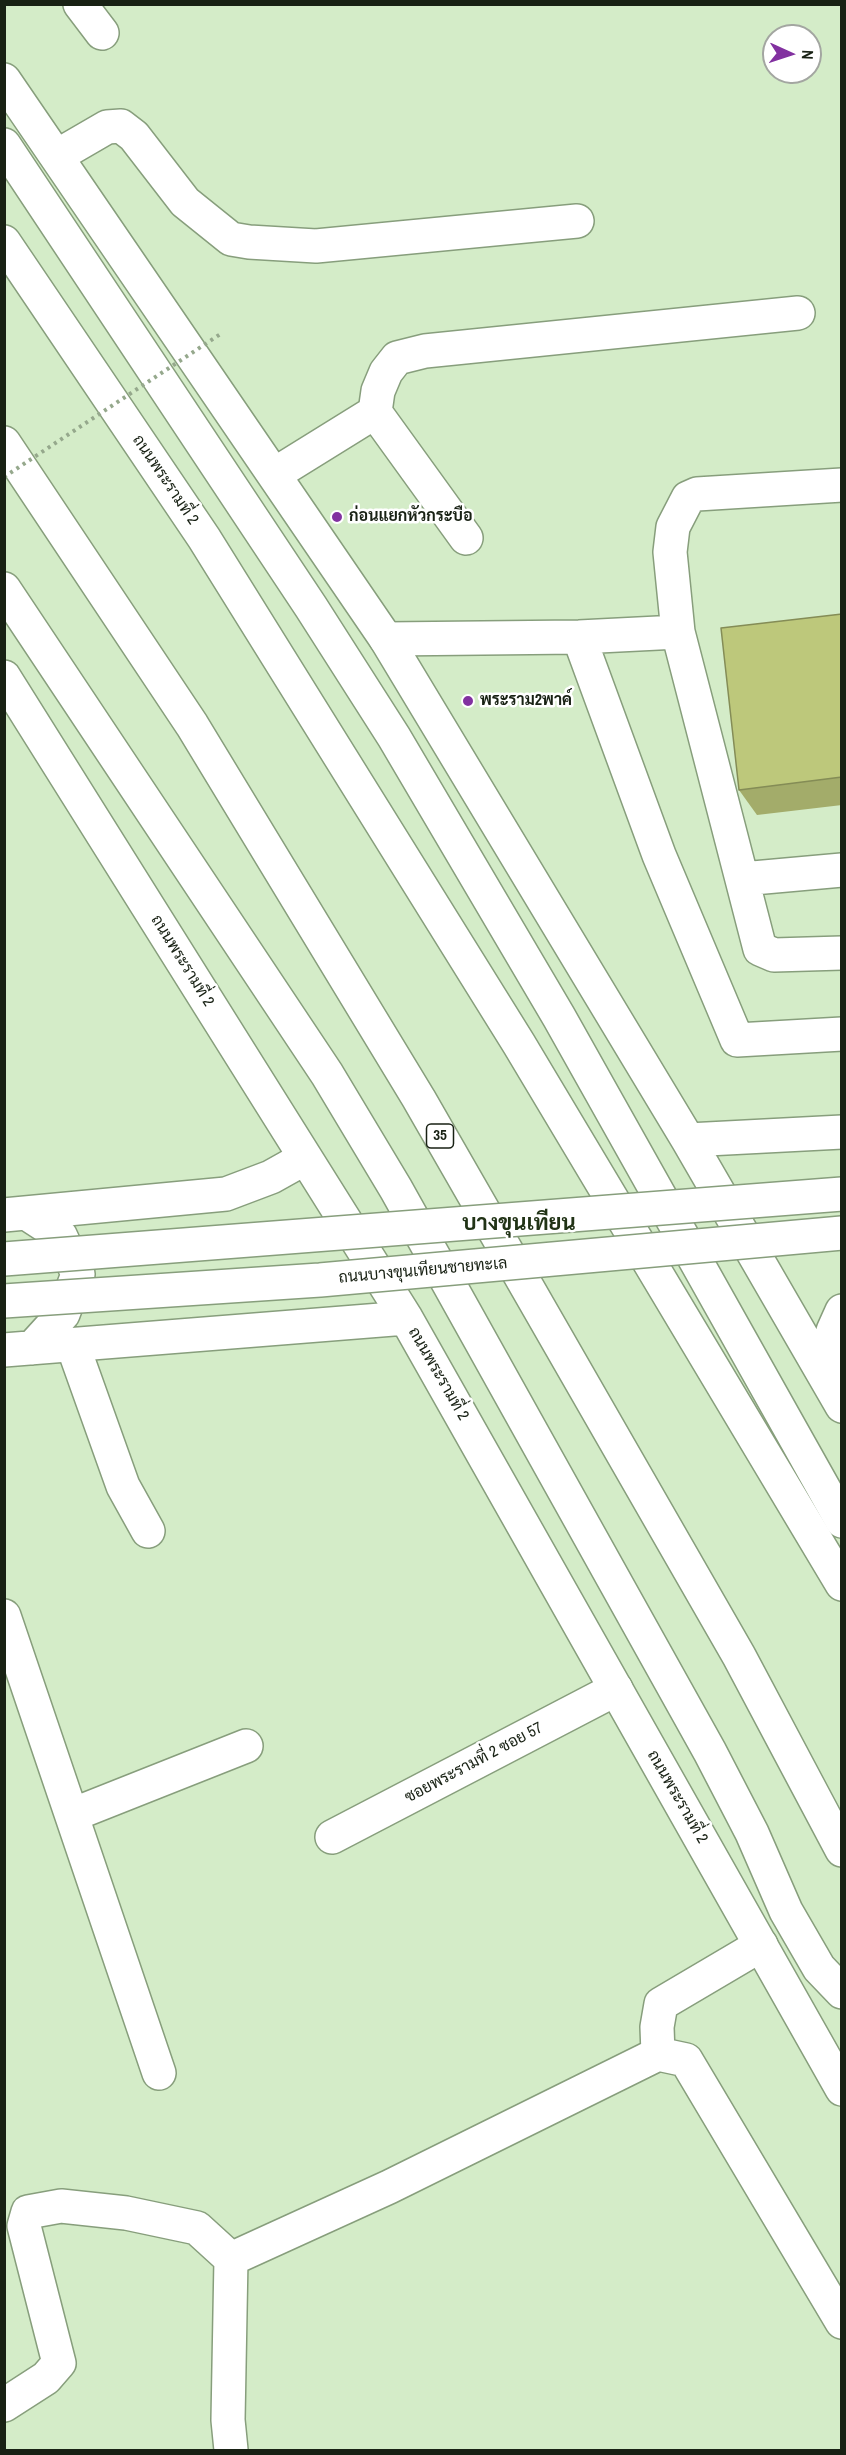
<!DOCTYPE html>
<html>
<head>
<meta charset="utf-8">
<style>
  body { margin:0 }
  #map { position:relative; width:846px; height:2455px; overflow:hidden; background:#d4ecc8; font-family:"Archivo Narrow",sans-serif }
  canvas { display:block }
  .frame { position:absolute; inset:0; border:6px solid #182114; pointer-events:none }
  .north { position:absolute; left:762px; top:24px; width:60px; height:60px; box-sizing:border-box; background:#fff; border:2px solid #a3a6a1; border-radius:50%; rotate:93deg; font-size:16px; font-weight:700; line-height:24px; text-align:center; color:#182114 }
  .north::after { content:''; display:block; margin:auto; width:21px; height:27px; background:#8231a0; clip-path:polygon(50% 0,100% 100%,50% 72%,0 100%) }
</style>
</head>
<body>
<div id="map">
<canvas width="846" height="2455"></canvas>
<div class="frame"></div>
<div class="north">N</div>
</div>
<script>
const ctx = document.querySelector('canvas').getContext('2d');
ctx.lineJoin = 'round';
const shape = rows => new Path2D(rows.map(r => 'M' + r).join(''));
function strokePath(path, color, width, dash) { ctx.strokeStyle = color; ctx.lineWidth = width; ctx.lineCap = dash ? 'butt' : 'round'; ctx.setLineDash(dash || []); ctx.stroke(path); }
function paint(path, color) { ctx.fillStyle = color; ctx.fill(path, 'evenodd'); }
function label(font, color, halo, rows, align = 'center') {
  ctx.font = font + ' "Archivo Narrow",Sarabun,sans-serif'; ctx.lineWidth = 5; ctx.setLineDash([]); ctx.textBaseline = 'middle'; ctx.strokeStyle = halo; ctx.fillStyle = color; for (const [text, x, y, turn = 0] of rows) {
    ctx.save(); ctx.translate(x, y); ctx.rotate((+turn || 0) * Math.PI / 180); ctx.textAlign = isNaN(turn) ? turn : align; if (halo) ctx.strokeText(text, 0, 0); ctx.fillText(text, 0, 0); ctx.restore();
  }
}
const minor = shape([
  [80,4,102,33],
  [57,156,107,127,121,126,134,136,185,202,231,239,249,242,316,246,577,221],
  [375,412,378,391,386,372,397,358,425,351,798,313],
  [275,474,375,412,466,538],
  [678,632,670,552,673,527,688,498,697,494,842,485],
  [579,637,659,855,737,1040,842,1034],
  [386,639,579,637,678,632,760,949,774,955,842,953],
  [742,879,842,870],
  [73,1346,123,1486,148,1531],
  [4,1616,159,2073],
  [72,1815,246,1746],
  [332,1837,616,1689],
  [658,2054,657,2027,661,2004,761,1945],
  [231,2259,389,2187,658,2054,686,2060,842,2322],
  [231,2259,228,2420,231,2450],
  [4,2405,46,2378,59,2363,24,2226,28,2212,61,2206,126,2213,197,2228,231,2259]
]);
const major = shape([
  [4,80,386,639,688,1140,842,1406],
  [4,145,311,607,394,737,559,1017,842,1521],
  [4,589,327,1074,396,1189,710,1752,752,1833,786,1911,819,1968,842,1992],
  [4,677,406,1318,842,2089],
  [688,1140,842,1132],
  [26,1213,60,1235,78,1274,63,1314,32,1348],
  [4,1215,226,1194,271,1177,305,1158],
  [4,1350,406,1318],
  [838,1394,833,1331,842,1311]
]);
const highway = shape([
  [4,242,204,538,519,1044,842,1584],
  [4,443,192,725,419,1099,739,1656,842,1850]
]);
strokePath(minor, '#879e7c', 36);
strokePath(major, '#879e7c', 36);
strokePath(highway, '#879e7c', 36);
strokePath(minor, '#fff', 33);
strokePath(major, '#fff', 33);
strokePath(highway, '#fff', 33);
const majorBridge = shape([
  [4,1259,842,1194],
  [4,1301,320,1280,842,1233]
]);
strokePath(majorBridge, '#879e7c', 36, []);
strokePath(shape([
  [4,477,222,333]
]), '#95a88c', 4, [3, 4.5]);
strokePath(majorBridge, '#fff', 33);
paint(shape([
  [842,614,842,805,757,815,739,790]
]), '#a3ac6a');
const building = shape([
  [842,614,842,777,739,790,721,628,842,614]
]);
paint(building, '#bdc87b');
strokePath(building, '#848c56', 1.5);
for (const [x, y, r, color] of [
  [337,517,6,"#8231a0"],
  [468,701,6,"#8231a0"]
]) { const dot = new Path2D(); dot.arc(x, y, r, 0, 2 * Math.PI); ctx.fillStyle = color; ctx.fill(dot); strokePath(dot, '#fff', 2); }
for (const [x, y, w] of [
  [440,1136,27]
]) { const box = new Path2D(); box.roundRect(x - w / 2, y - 12, w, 24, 4.5); ctx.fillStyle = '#fff'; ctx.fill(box); strokePath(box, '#182114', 1.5); }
label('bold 15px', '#182114', null, [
  ["35",440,1136]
]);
label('16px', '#182114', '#fff', [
  ["ถนนพระรามที่ 2",165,480,56],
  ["ถนนพระรามที่ 2",182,961,58],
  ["ถนนบางขุนเทียนชายทะเล",423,1271,-5],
  ["ถนนพระรามที่ 2",438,1374,60],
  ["ซอยพระรามที่ 2 ซอย 57",474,1763,-28],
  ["ถนนพระรามที่ 2",677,1797,60]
]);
label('bold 16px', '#182114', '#fff', [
  ["ก่อนแยกหัวกระบือ",349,517],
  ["พระราม2พาค์",480,701]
], 'left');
label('bold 22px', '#213316', '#fff', [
  ["บางขุนเทียน",519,1224]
]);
</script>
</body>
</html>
